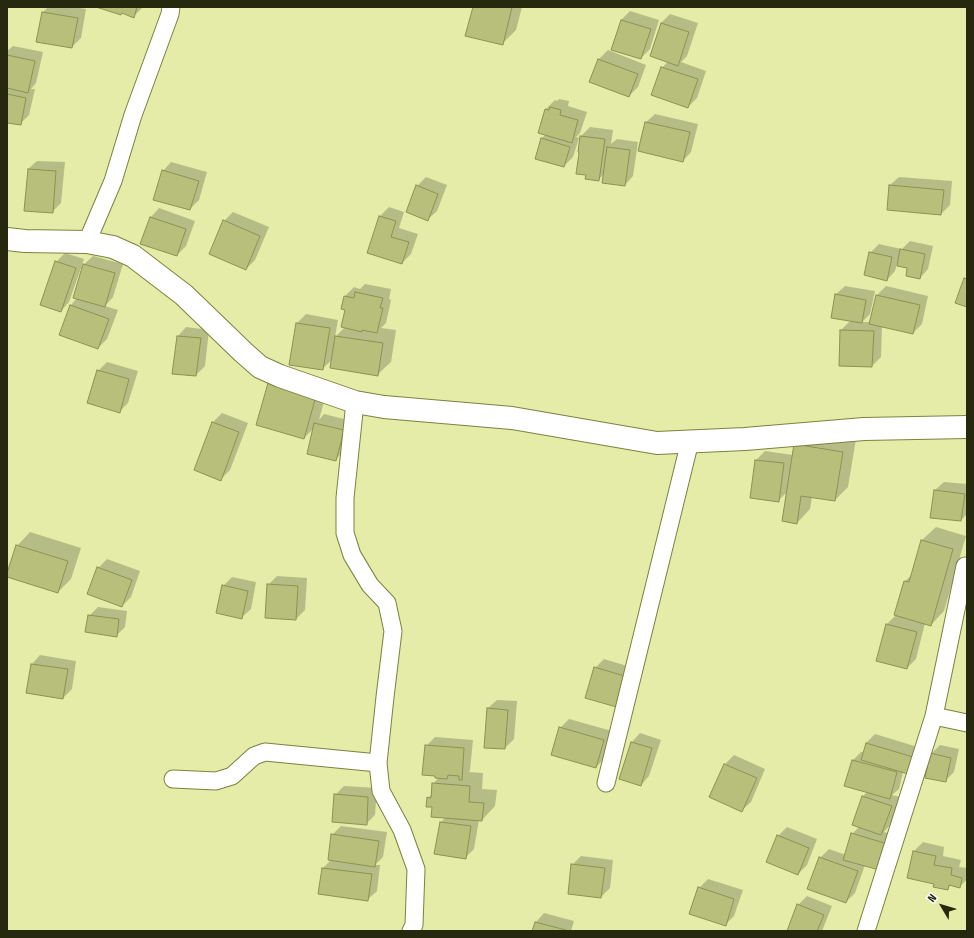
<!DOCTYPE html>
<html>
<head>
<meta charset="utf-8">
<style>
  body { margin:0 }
  #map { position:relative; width:974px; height:938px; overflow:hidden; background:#e4eca7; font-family:"Fira Sans Condensed",sans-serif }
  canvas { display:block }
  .frame { position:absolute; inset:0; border:8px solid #26290d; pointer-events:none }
  .north { position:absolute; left:922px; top:886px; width:40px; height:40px; -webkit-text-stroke:3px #fff; paint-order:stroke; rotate:308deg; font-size:11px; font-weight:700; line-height:16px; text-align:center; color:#26290d }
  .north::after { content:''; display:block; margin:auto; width:14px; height:18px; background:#26290d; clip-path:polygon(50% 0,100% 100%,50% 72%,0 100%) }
</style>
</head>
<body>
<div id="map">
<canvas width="974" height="938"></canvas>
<div class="frame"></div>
<div class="north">N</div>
</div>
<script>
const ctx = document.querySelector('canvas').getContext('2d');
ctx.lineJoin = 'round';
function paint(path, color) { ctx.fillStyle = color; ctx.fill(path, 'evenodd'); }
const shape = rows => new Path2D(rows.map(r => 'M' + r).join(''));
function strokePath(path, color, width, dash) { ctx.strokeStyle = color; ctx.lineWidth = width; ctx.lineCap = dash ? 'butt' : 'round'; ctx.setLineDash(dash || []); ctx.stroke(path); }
paint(shape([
  [48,7,72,7,86,9,81,38,72,47,43,12],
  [99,7,143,7,134,16,122,12],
  [474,7,522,7,516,30,502,44],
  [630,11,659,20,650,49,641,58,621,20],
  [670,14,698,23,687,56,681,62,706,71,697,98,688,107,662,68,668,61,651,56,661,23],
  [13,46,43,52,36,83,31,89,35,89,29,115,20,124,7,122,7,51],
  [608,50,646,65,638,87,629,96,590,82,599,59],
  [559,99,569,101,568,106,587,112,580,133,576,137,579,138,573,157,564,166,536,158,542,138,546,134,539,132,546,109,555,100,557,101],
  [655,114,698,124,691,152,683,161,646,122],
  [590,127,613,130,611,144,617,139,638,142,633,176,625,185,604,174,598,180,587,174,580,152,579,152,581,136],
  [37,161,65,162,61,203,52,212,28,169],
  [171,162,207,172,199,200,190,209,163,171],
  [426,177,447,185,437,211,428,219,417,186],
  [899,177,952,181,950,205,941,214,890,185],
  [389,207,404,212,399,228,418,234,411,254,402,263,369,252,380,216],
  [159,208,195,221,186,246,177,255,141,243,151,217],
  [233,212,269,227,255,260,246,269,224,221],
  [910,241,933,246,928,269,920,278,908,267,897,264,895,271,887,280,870,253,879,244,901,249,900,251],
  [65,253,84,259,81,267,93,256,123,264,113,297,105,306,118,310,107,339,98,348,60,334,71,305,77,298,82,269,81,268,69,302,61,311,56,262],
  [365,284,391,289,389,299,391,300,386,323,381,328,396,330,391,362,377,375,333,359,322,369,297,323,306,314,338,320,335,337,345,327,346,309,345,296,354,287,360,289],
  [845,286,875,291,870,314,862,322,870,322,877,295,886,286,928,296,922,324,913,333,882,326,881,357,872,366,841,330,851,320,836,294],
  [186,327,209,330,205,366,196,375,178,336],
  [107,362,138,371,128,403,119,412,98,371],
  [282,370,329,383,319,420,324,414,352,421,344,451,335,460,314,428,304,438,257,424,269,383],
  [222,413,248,423,230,470,221,479,195,470,213,422],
  [856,439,848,487,835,500,812,497,810,509,797,523,788,491,778,501,756,460,765,451,793,455,795,445],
  [944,482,967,484,967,514,961,520,935,490],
  [936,527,966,536,944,611,931,625,925,623,916,659,907,668,877,660,887,624,895,616,905,581,913,574,922,540],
  [30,532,81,548,71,579,58,592,17,546],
  [107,559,140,571,131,597,122,606,98,568],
  [277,576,307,578,305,610,296,619,268,585],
  [232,577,256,582,251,609,242,617,223,586],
  [98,607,127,611,125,627,116,636,89,616],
  [40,655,76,661,72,689,63,698,32,664],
  [604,659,637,669,628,698,595,668],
  [497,700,517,701,514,739,505,748,488,708],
  [569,719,612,731,605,758,596,767,560,728],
  [640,733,661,740,649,776,641,785,632,742],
  [875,734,921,748,903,772,899,789,892,795,900,797,890,825,884,832,899,836,865,865,855,893,846,902,820,858,829,849,846,855,852,834,859,827,863,796,868,791,853,760,861,752,864,752,866,743],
  [435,737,473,740,470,770,469,772,483,773,482,789,497,790,495,806,482,820,479,820,474,849,465,858,436,854,441,822,446,817,433,806,428,798,432,794,433,784,439,777,426,746],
  [940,745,959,749,954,772,945,781,931,754],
  [734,755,765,769,751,802,742,810,725,764],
  [344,786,377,788,375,815,366,824,335,795],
  [341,826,387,832,383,857,375,865,380,865,377,891,368,899,319,893,323,868,331,860,332,835],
  [787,827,817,839,807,865,798,874,778,836],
  [923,842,944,847,943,856,961,860,959,867,967,868,967,879,960,887,951,885,947,889,935,883,914,851],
  [581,856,613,860,610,888,601,897,572,865],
  [708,879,743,890,734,916,725,925,699,888],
  [807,896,832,906,822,931,788,931,798,905],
  [544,913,574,921,571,931,533,931,536,922]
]), '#0003');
const building = shape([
  [96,7,137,7,134,18,122,13,121,15,96,7],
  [473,7,512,7,503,45,465,36,473,7],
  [42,12,78,18,72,48,36,42,42,12],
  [621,20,651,29,641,59,611,50,621,20],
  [661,23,689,32,678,66,650,56,661,23],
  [7,55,35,61,28,93,7,88,7,55],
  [598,59,638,74,629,97,589,82,598,59],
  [661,67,698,79,688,108,651,95,661,67],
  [7,94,26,98,21,125,7,123,7,94],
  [550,107,561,110,560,115,578,120,572,143,538,133,545,109,549,110,550,107],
  [645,122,690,132,683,162,638,151,645,122],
  [580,136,605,139,599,181,585,179,586,175,576,174,579,153,578,152,580,136],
  [541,138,570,147,564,167,535,159,541,138],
  [607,147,630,150,625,186,602,183,607,147],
  [28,169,56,171,53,213,24,211,28,169],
  [162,170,199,181,190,210,153,200,162,170],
  [416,185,438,194,428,221,406,212,416,185],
  [889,185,944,190,941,215,887,210,889,185],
  [379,216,396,221,391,237,409,242,402,264,367,253,379,216],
  [150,217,186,229,177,256,140,244,150,217],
  [223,220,260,236,246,270,209,254,223,220],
  [900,249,925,254,920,279,906,276,907,268,897,266,900,249],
  [869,252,892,257,887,281,864,275,869,252],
  [55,261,76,268,61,312,40,305,55,261],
  [83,264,115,273,105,307,73,298,83,264],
  [964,278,967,279,967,307,955,303,964,278],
  [355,292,383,298,380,308,383,308,377,333,362,330,362,332,341,327,345,310,341,309,344,296,354,298,355,292],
  [835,294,866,300,862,323,831,318,835,294],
  [876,295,920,305,913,334,869,324,876,295],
  [70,305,109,319,98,349,59,335,70,305],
  [296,323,330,328,323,370,289,365,296,323],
  [840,330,874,331,872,367,839,366,840,330],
  [177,336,201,338,196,376,172,374,177,336],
  [335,336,383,343,378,376,330,368,335,336],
  [97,370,129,379,120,413,87,403,97,370],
  [268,383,316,396,304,439,256,425,268,383],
  [212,422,239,432,221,481,194,470,212,422],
  [314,423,344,430,336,461,307,454,314,423],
  [794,444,843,452,835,501,801,496,797,524,782,521,794,444],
  [755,460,784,463,779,502,750,498,755,460],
  [934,490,965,494,961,521,930,518,934,490],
  [921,540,953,549,931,626,894,615,904,581,909,582,921,540],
  [16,545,68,561,58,593,7,577,7,573,16,545],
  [97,567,132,580,122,607,87,594,97,567],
  [267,584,298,586,296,620,265,618,267,584],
  [222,585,248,591,242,619,216,613,222,585],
  [88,615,119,619,117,637,85,632,88,615],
  [886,624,917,632,907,669,876,661,886,624],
  [31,664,68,669,63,699,26,693,31,664],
  [594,667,628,677,620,708,585,698,594,667],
  [487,708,508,710,505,749,484,748,487,708],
  [559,727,604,740,596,768,551,755,559,727],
  [631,742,652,748,641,786,619,779,631,742],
  [866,743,913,757,908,774,861,760,866,743],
  [425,745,464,748,462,780,459,780,459,776,448,775,447,779,435,778,435,776,422,775,425,745],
  [930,753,951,758,946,782,925,778,930,753],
  [852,760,897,772,890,799,844,786,852,760],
  [724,764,757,778,742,812,709,797,724,764],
  [432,783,470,786,469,802,484,803,482,821,431,817,432,807,426,807,427,797,431,798,432,783],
  [334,794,368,797,367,825,332,822,334,794],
  [862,796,892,806,881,835,852,825,862,796],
  [440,822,471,826,466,859,434,854,440,822],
  [851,833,891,845,883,871,843,860,851,833],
  [331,834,379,841,375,867,328,860,331,834],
  [777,835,809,848,798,875,766,862,777,835],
  [913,851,936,856,934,865,952,868,951,875,962,878,960,888,949,885,948,890,933,887,934,884,907,878,913,851],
  [819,857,858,871,846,903,807,889,819,857],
  [571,864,605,868,601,898,568,894,571,864],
  [322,868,372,874,368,901,318,894,322,868],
  [698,887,734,899,726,926,689,914,698,887],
  [797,904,824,915,817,931,787,931,797,904],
  [535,922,566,930,565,931,532,931,535,922]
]);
paint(building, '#b8bf7b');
strokePath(building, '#8b9250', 1);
const street = shape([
  [87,242,113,181,133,115,170,14,171,7],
  [355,402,345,498,345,533,352,555,370,585,387,603,393,631,385,697,378,763,381,791,402,830,416,869,414,925,411,931],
  [934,716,967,723],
  [173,779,216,781,232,776,254,756,265,752,378,763],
  [606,783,690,441],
  [866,931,934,716,965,566]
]);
const secondary = shape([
  [7,239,25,241,87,242,113,247,133,256,184,295,243,352,260,367,280,376,355,402,384,407,512,418,657,443,745,439,864,429,967,427]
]);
strokePath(street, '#7c8240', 19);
strokePath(secondary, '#7c8240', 24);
strokePath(street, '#fff', 17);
strokePath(secondary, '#fff', 22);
</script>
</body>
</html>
